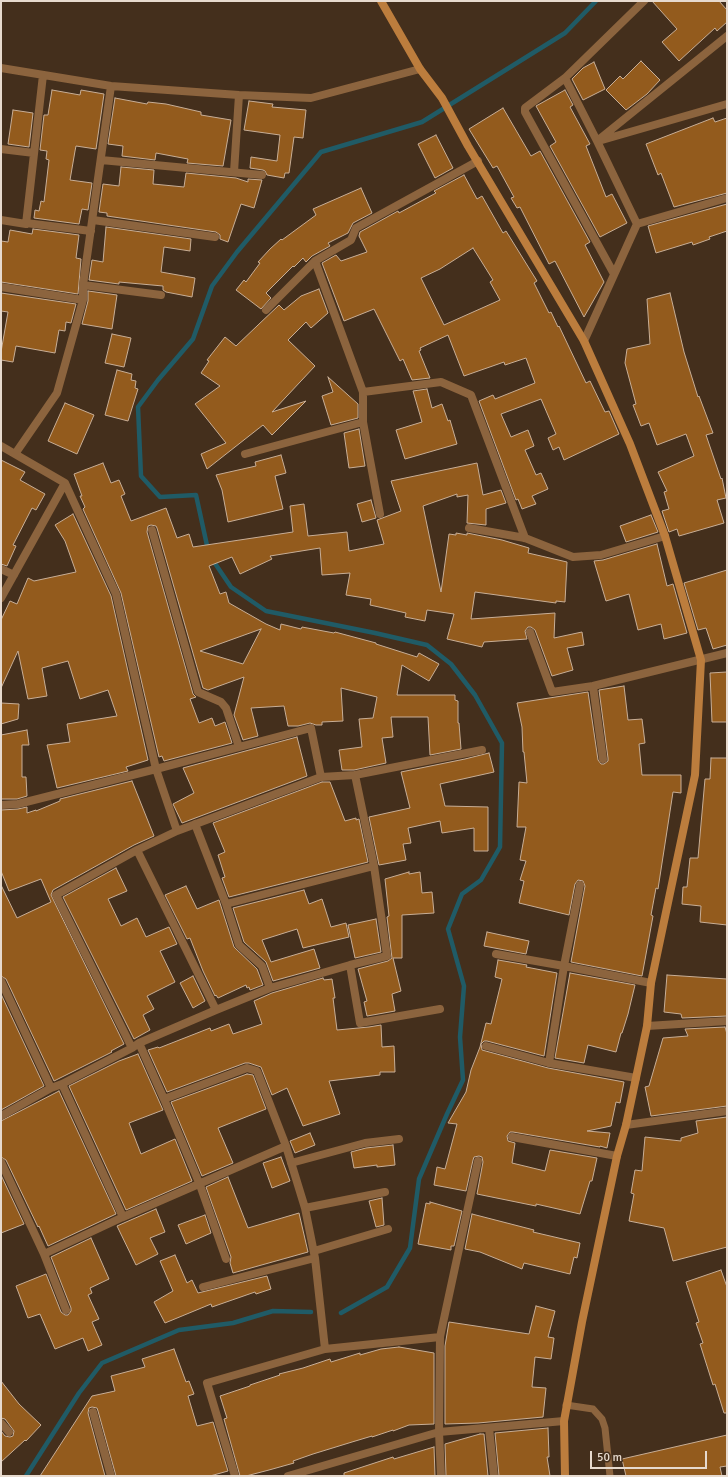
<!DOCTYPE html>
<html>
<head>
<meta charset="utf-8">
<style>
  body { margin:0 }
  #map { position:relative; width:728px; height:1477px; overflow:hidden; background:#442f1c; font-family:Signika,sans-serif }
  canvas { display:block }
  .frame { position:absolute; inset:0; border:2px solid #e7dace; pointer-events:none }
  .scale { position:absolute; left:590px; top:1451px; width:117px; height:18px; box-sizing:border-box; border:2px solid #e7dace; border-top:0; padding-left:5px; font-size:12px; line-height:14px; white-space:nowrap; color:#e7dace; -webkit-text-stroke:3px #442f1c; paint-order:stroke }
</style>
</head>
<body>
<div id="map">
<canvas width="728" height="1477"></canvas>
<div class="frame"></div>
<div class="scale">50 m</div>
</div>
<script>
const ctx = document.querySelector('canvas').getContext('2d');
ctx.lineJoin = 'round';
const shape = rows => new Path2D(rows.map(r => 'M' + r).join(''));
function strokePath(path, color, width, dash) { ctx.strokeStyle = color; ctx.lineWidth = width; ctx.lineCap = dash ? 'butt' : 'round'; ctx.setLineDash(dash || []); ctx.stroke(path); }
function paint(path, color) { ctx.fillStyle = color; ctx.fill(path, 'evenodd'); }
strokePath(shape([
  [208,550,196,495,160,497,141,476,138,407,158,380,193,339,212,286,237,252,321,152,422,122,565,33,596,1],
  [212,559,231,587,266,611,375,633,427,645,451,664,475,695,502,743,500,847,481,880,462,894,448,929,464,986,460,1037,463,1080,447,1114,419,1179,410,1248,387,1287,341,1313],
  [26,1476,79,1393,102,1363,179,1330,233,1323,273,1311,311,1312]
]), '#205b66', 4.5);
const building = shape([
  [652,1,719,1,727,10,727,22,717,31,715,28,679,61,662,42,677,29,652,1],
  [641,61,660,80,647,94,626,110,606,90,620,76,623,79,641,61],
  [594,62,605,89,583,100,572,79,583,68,594,62],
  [52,90,80,95,81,90,104,94,96,149,76,146,75,151,70,180,92,183,88,210,82,209,79,224,34,218,35,210,39,211,41,201,44,202,49,160,46,159,47,151,40,150,44,115,48,115,52,90],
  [565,90,573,105,570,107,590,144,586,146,606,197,612,194,627,223,600,237,550,146,556,142,536,106,565,90],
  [115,98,147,104,148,102,166,104,201,112,201,115,231,120,223,166,187,163,188,159,156,153,155,160,122,156,123,146,108,144,115,98],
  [249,101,273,104,272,107,306,110,303,138,294,137,289,173,285,173,284,178,267,175,265,171,263,170,250,168,251,157,277,161,280,135,244,130,249,101],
  [503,108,531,156,540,151,590,242,585,245,604,282,584,317,555,261,549,264,520,207,517,208,511,198,514,197,497,166,493,168,469,129,503,108],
  [13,110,33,113,29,147,8,144,13,110],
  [713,118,715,122,727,118,727,193,674,207,661,173,658,175,646,144,713,118],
  [436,135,453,168,435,178,418,144,436,135],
  [121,167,154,170,153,184,184,187,186,173,236,178,248,182,248,179,262,180,254,208,241,204,228,242,220,239,220,235,216,232,107,216,107,213,99,212,103,184,119,186,121,167],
  [464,175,477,199,482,196,503,233,506,231,537,281,534,283,549,313,551,312,558,327,559,326,586,383,590,381,605,412,609,411,619,434,564,460,559,447,553,450,548,438,556,434,541,399,501,414,511,437,528,430,534,446,525,450,536,475,541,473,548,489,532,496,536,504,522,509,518,499,516,500,479,401,493,395,495,399,535,383,526,358,505,365,504,362,464,376,448,335,420,348,421,350,419,351,430,378,412,380,403,359,400,361,374,309,344,321,322,263,336,255,341,261,367,252,359,236,360,232,398,211,399,213,436,193,434,191,464,175],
  [473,248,493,280,490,282,500,300,444,325,421,278,440,269,473,248],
  [361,188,372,213,353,223,348,233,328,243,330,246,312,256,306,262,303,258,294,267,293,266,266,293,271,298,261,309,236,290,244,280,246,282,260,263,258,262,270,249,281,239,282,240,316,215,313,209,361,188],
  [727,204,727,231,709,237,710,239,693,245,692,242,656,253,648,226,727,204],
  [106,227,191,239,190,251,164,247,161,272,195,278,192,297,166,292,163,290,163,286,119,282,119,284,89,280,92,260,103,262,106,227],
  [33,229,79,235,76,258,81,259,78,294,1,282,1,241,8,242,10,230,32,234,33,229],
  [319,289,328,313,311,328,306,322,288,340,315,366,272,412,306,401,272,435,263,425,207,469,201,454,226,443,195,404,220,386,201,373,209,361,207,360,225,337,236,346,279,305,284,310,301,296,319,289],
  [88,291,117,295,112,329,82,324,88,301,88,291],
  [1,293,76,304,71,323,66,322,65,331,59,330,55,353,16,346,13,362,1,360,1,352,8,312,1,311,1,293],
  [670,293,684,352,698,397,699,396,713,433,706,435,721,479,722,478,726,498,717,500,724,523,679,536,677,529,669,532,662,511,669,509,664,492,667,491,658,472,694,456,686,434,657,445,649,423,641,426,633,405,636,404,625,363,627,349,650,344,647,299,670,293],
  [112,334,131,338,124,367,105,363,112,334],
  [117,370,132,374,131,380,136,381,135,388,138,389,128,421,105,415,117,370],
  [328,377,358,404,358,418,331,425,322,396,333,392,328,377],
  [427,389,432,408,442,404,448,421,450,420,457,444,405,459,396,430,422,422,413,391,427,389],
  [65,403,94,415,77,454,48,441,65,403],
  [359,429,365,466,349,468,344,433,359,429],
  [281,455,286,473,275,476,283,509,228,522,222,490,216,475,256,466,255,462,281,455],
  [1,460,25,472,20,480,45,494,36,510,32,508,13,545,16,546,7,566,1,564,1,460],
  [103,463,111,483,119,480,125,494,121,496,131,521,166,508,177,538,189,534,193,547,293,532,290,506,304,504,308,536,347,532,349,551,384,544,377,520,401,511,391,481,477,463,483,495,501,490,506,503,486,509,486,525,467,523,468,495,457,497,457,494,423,506,441,592,449,534,456,535,456,533,467,535,467,533,502,540,529,548,528,553,567,562,565,602,556,601,556,603,475,592,471,619,555,613,554,638,582,632,584,645,567,648,573,670,552,676,535,630,531,627,528,627,525,631,527,639,484,642,482,647,447,639,454,614,427,610,425,621,405,617,406,613,370,605,371,599,346,595,350,573,322,575,320,548,270,556,272,559,240,574,232,557,209,566,220,594,226,592,229,603,266,624,280,630,281,624,301,629,302,627,334,633,335,632,376,643,376,644,417,657,419,653,439,664,429,681,402,665,397,695,455,695,455,700,458,701,458,723,459,723,461,749,430,755,428,717,391,717,393,737,382,738,386,763,354,770,342,770,339,750,362,747,359,719,373,718,377,697,341,688,343,721,322,722,322,725,316,725,310,723,298,726,288,726,284,706,251,708,258,736,243,740,234,715,244,677,208,690,203,688,157,528,156,526,151,525,148,526,147,532,193,694,196,697,190,699,199,723,212,718,215,726,225,722,232,743,164,761,162,756,159,757,121,593,83,509,85,507,80,496,82,496,74,474,103,463],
  [261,629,243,664,200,651,261,629],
  [371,500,376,518,362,522,357,504,371,500],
  [73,514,111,596,148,760,126,767,128,771,57,788,47,745,70,742,67,724,117,716,108,690,80,699,68,661,42,668,47,696,28,699,18,651,1,688,1,620,10,601,17,604,28,578,34,581,76,572,65,541,55,525,73,514],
  [651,515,658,532,626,542,620,526,651,515],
  [657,544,667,586,673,584,687,633,664,639,661,624,638,630,629,594,606,601,594,561,603,560,657,544],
  [727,570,727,645,713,649,706,628,698,630,684,583,727,570],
  [727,672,727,722,712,722,710,673,727,672],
  [624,686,628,720,642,719,645,743,639,744,642,775,681,775,681,793,673,792,658,889,656,888,651,915,653,916,642,976,571,962,585,886,583,881,578,880,575,884,569,915,519,903,524,881,520,880,526,861,520,860,526,827,517,827,519,782,527,783,524,752,523,752,522,727,517,703,588,692,598,760,601,764,604,764,608,761,608,758,599,690,624,686],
  [1,703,19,704,18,719,1,724,1,703],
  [27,730,29,745,22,745,22,777,26,777,27,796,17,799,1,799,1,735,27,730],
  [297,737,307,776,182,823,173,804,194,793,183,768,297,737],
  [489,753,494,772,440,784,445,806,488,807,488,851,474,851,474,828,442,833,440,821,408,828,411,843,403,844,406,860,379,865,369,817,410,808,401,772,465,759,489,753],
  [711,758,727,758,727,925,700,922,701,906,682,904,683,887,687,887,690,858,698,858,705,779,710,779,711,758],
  [132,781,154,836,134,845,53,890,51,895,124,1044,111,1051,112,1052,54,1081,6,979,1,976,1,885,17,918,51,902,41,879,9,891,1,871,1,810,18,809,27,807,27,813,36,810,36,811,60,801,60,799,132,781],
  [322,782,330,782,345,821,356,818,356,820,359,819,368,862,229,897,222,878,225,877,218,855,225,852,213,823,322,782],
  [116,868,127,891,108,899,121,926,137,918,146,937,169,927,177,944,160,951,175,982,147,996,154,1009,143,1015,150,1030,134,1039,63,897,116,868],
  [409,872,409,874,420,872,422,893,432,892,434,913,402,915,402,958,393,958,401,991,392,994,395,1011,367,1016,364,1002,367,1001,358,969,388,961,392,958,387,917,389,916,385,879,409,872],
  [186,886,197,909,219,900,234,947,257,969,263,985,250,990,249,987,247,988,246,985,218,998,216,995,215,996,203,971,190,938,187,939,165,895,186,886],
  [304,890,309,904,322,899,331,927,346,923,349,937,303,948,297,929,262,940,271,962,314,949,320,968,273,981,266,962,244,942,233,908,304,890],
  [376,919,381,952,355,958,348,925,376,919],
  [487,932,529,941,526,954,484,946,487,932],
  [498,960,527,965,526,967,557,973,544,1056,487,1041,484,1041,481,1044,482,1050,548,1068,624,1082,620,1103,616,1102,611,1126,587,1131,610,1133,607,1148,600,1146,600,1147,513,1132,510,1132,507,1136,508,1141,515,1143,512,1163,545,1171,550,1150,597,1158,592,1181,590,1181,580,1214,536,1204,536,1206,477,1194,483,1162,482,1157,479,1156,474,1157,473,1160,466,1191,434,1185,437,1167,445,1169,457,1124,448,1123,466,1092,471,1070,480,1047,486,1023,491,1024,502,979,495,977,498,960],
  [570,973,635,985,628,1014,622,1033,621,1033,616,1052,588,1045,584,1063,555,1058,570,973],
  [667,975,727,979,727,1016,682,1018,681,1014,664,1012,667,975],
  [193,976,205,1001,193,1008,180,983,193,976],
  [323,978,324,980,332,979,335,998,333,998,337,1030,369,1027,381,1025,382,1047,394,1046,395,1072,380,1072,380,1075,329,1081,340,1114,303,1126,287,1088,272,1095,261,1067,249,1063,245,1063,167,1092,148,1050,158,1047,159,1048,210,1028,211,1031,229,1024,233,1034,262,1024,254,1001,272,993,323,978],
  [1,994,44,1086,1,1110,1,994],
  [725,1027,727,1034,727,1106,651,1116,645,1087,649,1086,663,1038,688,1036,685,1029,725,1027],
  [138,1054,163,1110,129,1123,141,1154,175,1139,192,1181,126,1210,69,1086,119,1061,138,1054],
  [247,1074,253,1075,266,1109,218,1128,233,1163,202,1176,171,1102,247,1074],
  [59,1091,116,1214,48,1246,39,1226,38,1227,6,1160,1,1157,1,1121,59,1091],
  [727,1117,727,1247,673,1261,664,1228,629,1221,634,1194,631,1193,635,1170,642,1171,645,1137,681,1141,681,1138,698,1133,696,1121,727,1117],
  [310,1133,315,1145,295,1153,290,1141,310,1133],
  [393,1145,395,1165,377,1167,377,1165,354,1168,351,1152,366,1148,393,1145],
  [281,1157,290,1181,272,1188,263,1163,281,1157],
  [1,1175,24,1224,1,1233,1,1175],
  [228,1177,248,1228,299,1213,308,1252,233,1273,230,1263,231,1257,206,1187,228,1177],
  [382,1198,384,1225,376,1227,369,1201,382,1198],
  [430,1202,462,1211,454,1246,451,1246,451,1250,418,1244,426,1203,430,1204,430,1202],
  [156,1209,165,1232,150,1238,158,1254,136,1265,117,1226,156,1209],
  [472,1214,534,1230,533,1232,580,1243,577,1258,574,1257,570,1274,524,1263,522,1269,480,1252,465,1249,472,1214],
  [205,1215,211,1233,186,1244,178,1225,205,1215],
  [91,1238,109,1279,90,1288,92,1293,88,1295,99,1319,92,1322,102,1345,88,1351,83,1338,55,1349,40,1314,28,1318,16,1286,46,1274,61,1312,65,1315,68,1315,71,1311,71,1308,51,1257,91,1238],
  [175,1255,187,1283,192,1280,198,1293,267,1276,271,1289,256,1294,255,1292,212,1307,211,1304,165,1323,154,1302,173,1291,160,1261,175,1255],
  [721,1270,727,1287,727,1413,724,1413,715,1384,713,1385,700,1344,703,1343,696,1323,699,1322,686,1282,721,1270],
  [536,1306,555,1311,548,1337,554,1338,551,1359,535,1357,532,1387,546,1388,543,1417,478,1423,445,1424,445,1346,449,1322,529,1334,536,1306],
  [399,1347,434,1353,434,1424,409,1425,393,1431,393,1430,372,1437,372,1436,352,1442,313,1454,293,1461,294,1463,269,1470,246,1476,240,1476,224,1419,227,1418,220,1396,250,1386,250,1385,280,1375,279,1374,303,1368,330,1359,331,1362,360,1353,360,1355,381,1349,399,1347],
  [174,1349,186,1382,189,1381,194,1394,188,1396,197,1426,213,1422,228,1471,210,1476,116,1476,98,1411,97,1408,92,1407,89,1408,88,1413,105,1476,40,1476,92,1396,115,1391,111,1376,145,1367,142,1359,174,1349],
  [1,1381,19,1404,41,1425,26,1441,25,1440,1,1462,1,1431,5,1436,10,1437,13,1436,14,1431,5,1419,1,1418,1,1381],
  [548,1428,549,1457,547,1457,550,1476,499,1476,495,1433,548,1428],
  [480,1434,484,1434,488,1476,446,1476,445,1444,480,1434],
  [727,1435,727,1466,720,1467,722,1476,626,1476,622,1459,727,1435],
  [434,1447,435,1476,344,1476,344,1473,393,1457,394,1459,434,1447]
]);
paint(building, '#935b1d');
strokePath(building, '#c8ae96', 1);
strokePath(shape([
  [566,1405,593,1409,602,1419,605,1428,610,1476]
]), '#8c643e', 7);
strokePath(shape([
  [1,68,111,86,239,95,311,98,420,69],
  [565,78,597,141,637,224,584,341],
  [602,140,727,104],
  [597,141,727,36],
  [1,149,34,153],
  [101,160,262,175],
  [234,172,239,95],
  [1,220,26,224,43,75],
  [93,220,215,237],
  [26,223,91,231],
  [637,224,727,198],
  [315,261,363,392,363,422,380,514],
  [614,274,525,112,525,108,565,78,644,1],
  [83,285,161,295],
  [1,287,83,300],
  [266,310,315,261,351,240,356,228,478,161],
  [363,392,441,382,471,395,525,538],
  [1,446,65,483,116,594,156,769,177,831],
  [15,454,57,393,83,300,83,285,111,86],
  [245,454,363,422],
  [469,528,525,538,573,557,601,555,665,536],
  [152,530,198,692,221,702,226,708,239,747],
  [1,569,14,575],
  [1,598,65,483],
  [530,632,552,692,593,686,727,653],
  [593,686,603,759],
  [1,805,18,804,156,769,311,728,321,777],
  [195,824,226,904,239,945,262,966,270,988],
  [137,850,216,1010],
  [226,904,374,866],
  [496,954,564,966,651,983],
  [350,965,360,1023,440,1009],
  [1,981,51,1088],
  [647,1026,727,1021],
  [139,1043,164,1099,200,1185,226,1259],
  [486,1046,549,1063,636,1078],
  [132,1048,56,895,137,850,177,831,321,777,355,775,482,750],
  [549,1063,564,966,580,885],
  [62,1084,123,1217],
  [164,1099,247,1068,257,1071,286,1146,305,1208,315,1258,325,1349],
  [1,1116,51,1088,62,1084,132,1048,139,1043,216,1010,270,988,350,965,387,956,374,866,355,775],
  [626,1125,727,1111],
  [512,1137,617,1156],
  [1,1162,44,1254,66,1310],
  [291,1163,365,1143,399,1139],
  [305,1208,385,1192],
  [314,1251,388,1229],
  [44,1254,123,1217,286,1146],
  [203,1287,315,1258],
  [93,1412,111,1476],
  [1,1423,9,1432],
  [489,1428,494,1476],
  [235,1476,207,1383,325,1349,440,1337],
  [288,1476,439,1432,564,1421],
  [441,1476,439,1432,440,1337,478,1161]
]), '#8c643e', 8);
strokePath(shape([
  [381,1,420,69,442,98,468,146,584,341,630,444,665,536,701,660,695,775,651,983,647,1026,626,1125,617,1156,582,1322,564,1421,565,1476]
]), '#bc7d3d', 8);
</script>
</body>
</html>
